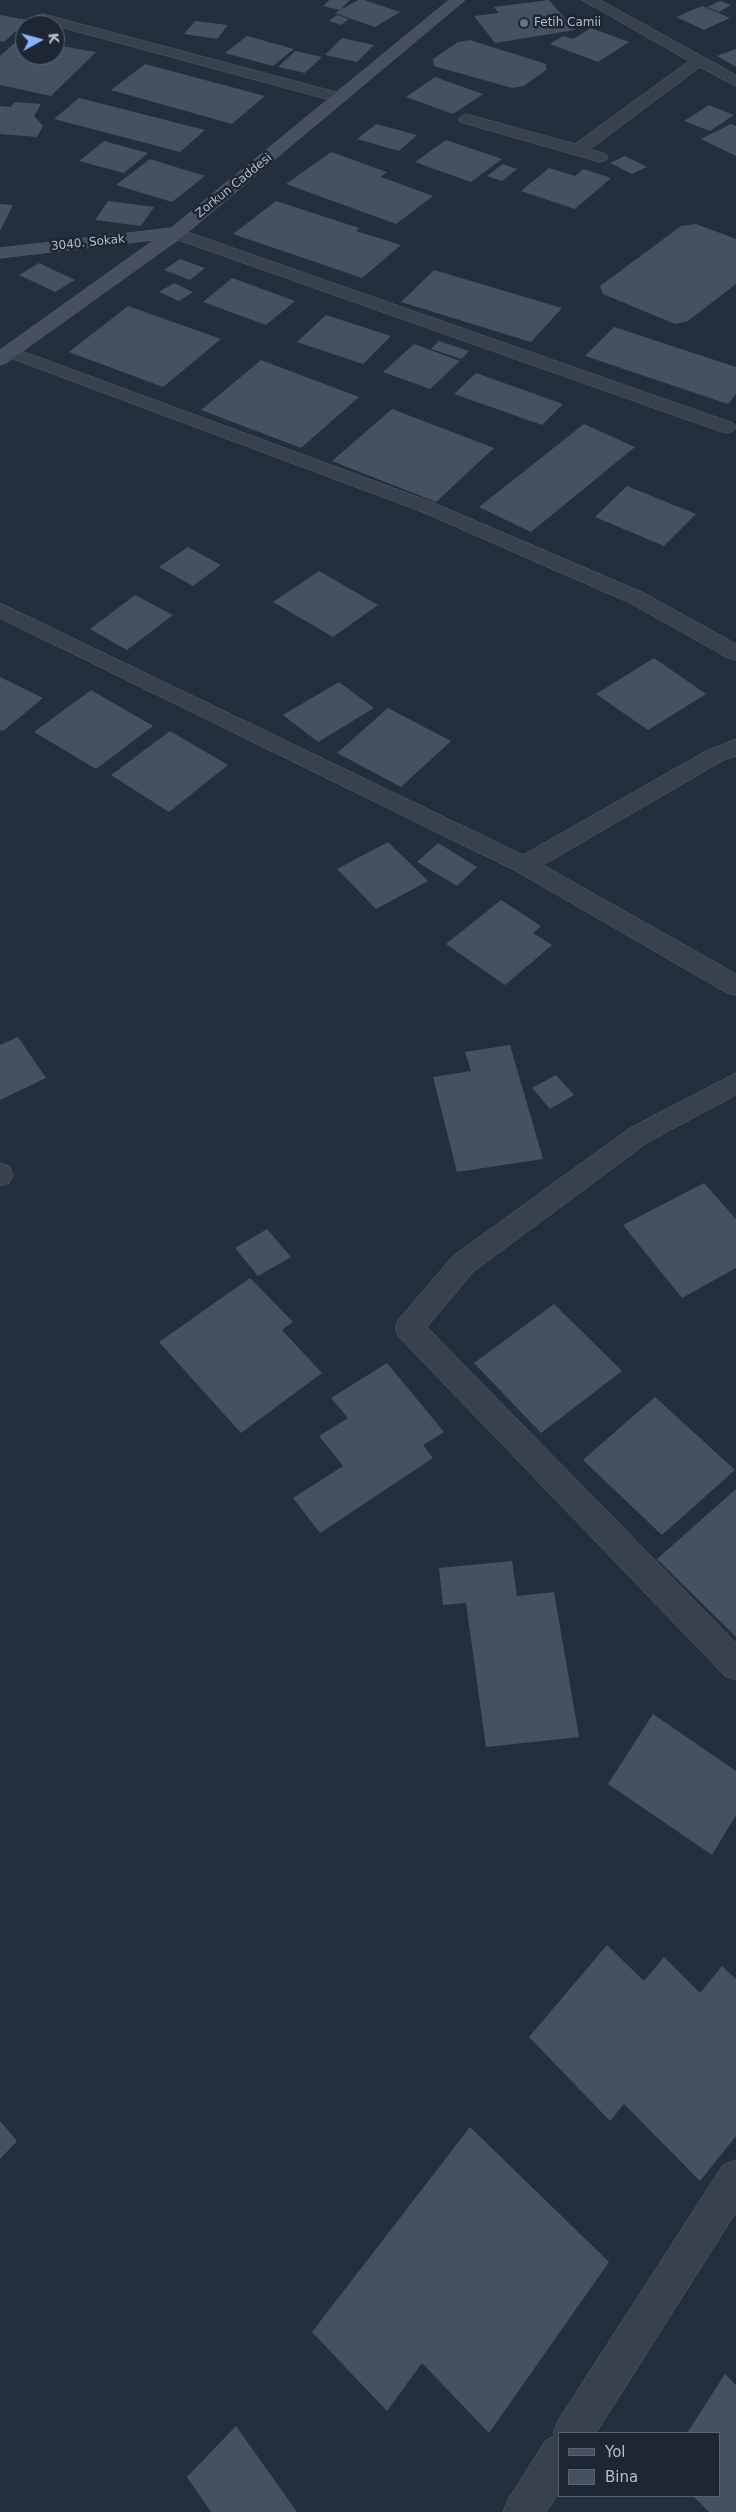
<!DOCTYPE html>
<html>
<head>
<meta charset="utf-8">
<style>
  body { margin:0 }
  #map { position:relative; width:736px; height:2512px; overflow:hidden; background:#242f3e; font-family:"DejaVu Sans",sans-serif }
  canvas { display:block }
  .legend { position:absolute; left:558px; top:2432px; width:162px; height:65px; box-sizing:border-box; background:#1d2633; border:1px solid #59626f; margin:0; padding:6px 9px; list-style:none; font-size:15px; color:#b4bcc9 }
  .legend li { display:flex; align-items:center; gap:10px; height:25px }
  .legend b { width:25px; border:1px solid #59626f }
  .north { position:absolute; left:15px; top:15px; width:50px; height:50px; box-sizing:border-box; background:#1d2633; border:1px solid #59626f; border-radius:50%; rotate:83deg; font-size:14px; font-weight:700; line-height:20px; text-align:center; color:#b4bcc9 }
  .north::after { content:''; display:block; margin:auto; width:18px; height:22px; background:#8ab4f8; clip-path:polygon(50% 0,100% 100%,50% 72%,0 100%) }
</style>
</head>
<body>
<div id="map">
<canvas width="736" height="2512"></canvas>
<ul class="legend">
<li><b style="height:6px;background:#465061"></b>Yol</li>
<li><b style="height:14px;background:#455162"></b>Bina</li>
</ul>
<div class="north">K</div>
</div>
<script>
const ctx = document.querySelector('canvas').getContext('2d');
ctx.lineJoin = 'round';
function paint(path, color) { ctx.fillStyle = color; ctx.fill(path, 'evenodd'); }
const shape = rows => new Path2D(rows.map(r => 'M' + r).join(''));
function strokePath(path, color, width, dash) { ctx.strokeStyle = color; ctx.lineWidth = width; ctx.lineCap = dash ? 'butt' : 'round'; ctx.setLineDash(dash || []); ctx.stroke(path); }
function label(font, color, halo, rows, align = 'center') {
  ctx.font = font + ' "DejaVu Sans",sans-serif'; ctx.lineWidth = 5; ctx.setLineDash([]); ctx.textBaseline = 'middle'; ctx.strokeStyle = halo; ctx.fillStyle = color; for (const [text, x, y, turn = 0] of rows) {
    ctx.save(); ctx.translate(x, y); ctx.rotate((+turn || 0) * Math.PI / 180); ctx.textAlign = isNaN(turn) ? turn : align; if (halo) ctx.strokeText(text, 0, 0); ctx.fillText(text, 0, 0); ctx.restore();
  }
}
paint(shape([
  [329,0,350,0,340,10,323,6],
  [358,0,364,0,400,12,375,27,335,13],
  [549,0,575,30,495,43,474,16,499,13,494,7],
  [720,1,731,5,719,12,707,7],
  [702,6,707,8,730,18,704,30,676,17],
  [0,15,28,20,4,42,0,41],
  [337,15,349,19,341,25,329,21],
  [195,21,228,25,217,39,184,34],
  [591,28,629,42,598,62,550,44,563,36,573,39],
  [247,36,294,49,273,66,225,53],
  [20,38,25,39,25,55,55,55,55,45,96,52,51,96,0,85,0,56],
  [342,38,374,45,357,62,325,55],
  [470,40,546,64,546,70,524,86,512,88,434,66,433,59,458,42],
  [736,49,736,67,717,56],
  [295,51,322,57,305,73,278,67],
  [145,64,265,96,232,124,111,90],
  [435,77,483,94,453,114,406,97],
  [79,98,205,130,180,152,54,119],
  [15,102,41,104,34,116,43,126,37,137,0,134,0,106,11,107],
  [709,105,734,115,710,131,684,121],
  [376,124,417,135,399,151,357,139],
  [731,124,736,126,736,156,701,139],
  [446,140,502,159,471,182,415,162],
  [104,141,148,153,124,173,79,161],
  [331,152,387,172,381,177,433,196,396,224,286,184],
  [625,156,647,167,632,174,610,163],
  [150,159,205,176,172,202,116,185],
  [503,164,517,169,502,181,487,176],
  [549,168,575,176,583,169,611,178,575,209,521,191],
  [108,201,154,207,141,226,95,220],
  [276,201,359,228,356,231,401,245,362,278,233,234],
  [0,204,13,205,0,231],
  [696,224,736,239,736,284,688,321,675,324,603,294,600,286,681,226],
  [180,259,205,268,190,280,164,270],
  [39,263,75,280,55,292,19,275],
  [434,270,562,308,531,342,401,302],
  [232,278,295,301,266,325,203,302],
  [174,283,193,292,179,301,159,292],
  [128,306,221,339,163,387,69,352],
  [326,315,391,336,363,364,297,342],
  [614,327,736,367,736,394,728,404,585,356],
  [439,341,469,351,462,359,431,349],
  [414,344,460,361,430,389,383,372],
  [261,360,359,397,301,448,201,410],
  [476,373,563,404,542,425,454,394],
  [392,409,494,448,436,502,332,461],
  [584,424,635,447,531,532,479,507],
  [627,486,696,514,664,546,595,517],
  [188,547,221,565,193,586,159,567],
  [319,571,378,605,333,637,273,602],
  [135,595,173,615,127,650,90,629],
  [654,658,706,694,648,730,596,694],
  [0,677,43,698,3,731,0,730],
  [339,682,374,708,318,742,283,715],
  [91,690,153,726,96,769,34,732],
  [388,708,451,741,401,787,337,753],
  [170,731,228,765,169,812,111,775],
  [388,842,428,881,376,909,337,869],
  [438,843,477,867,457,886,417,862],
  [501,900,541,926,533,933,552,945,505,985,446,944],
  [18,1037,46,1078,0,1100,0,1045],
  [510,1045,543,1159,457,1172,433,1077,471,1071,465,1052],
  [556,1075,574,1095,550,1109,532,1088],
  [704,1183,736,1219,736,1268,682,1298,623,1225],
  [267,1229,291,1257,258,1276,235,1248],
  [250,1278,293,1322,282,1330,322,1373,241,1433,159,1342],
  [554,1304,622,1371,541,1433,474,1363],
  [387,1363,444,1432,423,1445,433,1458,320,1533,293,1498,343,1466,319,1436,348,1418,331,1398],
  [655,1397,735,1470,662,1535,583,1460],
  [736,1489,736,1637,657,1559],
  [512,1561,517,1596,554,1592,579,1737,486,1747,466,1603,443,1605,439,1568],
  [653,1714,736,1771,736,1815,712,1855,608,1784],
  [607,1945,644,1981,664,1957,700,1993,722,1966,736,1979,736,2136,700,2181,624,2104,610,2121,529,2037],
  [0,2121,17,2141,0,2159],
  [470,2127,609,2262,489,2433,422,2363,387,2411,312,2332],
  [725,2374,736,2385,736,2512,709,2512,693,2496,720,2496,720,2433,687,2433],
  [236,2426,297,2512,211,2512,187,2477]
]), '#455162');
const street = shape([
  [582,0,600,0,736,75,736,86,700,67,590,149,606,154,608,157,606,160,600,162,460,122,458,119,466,114,575,144,689,61,582,0],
  [43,14,347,95,349,98,341,103,38,21,36,18,38,15,43,14],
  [176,228,733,423,736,427,733,431,726,433,719,431,170,237,167,233,170,229,176,228],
  [11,347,434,503,644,593,736,644,736,660,728,658,630,603,420,511,5,356,2,352,5,348,11,347],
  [0,603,523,855,706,751,736,739,736,756,722,761,543,865,736,974,736,995,727,993,516,871,0,618,0,603],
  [736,1073,736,1095,648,1142,473,1272,427,1327,736,1643,736,1680,725,1676,399,1337,395,1328,399,1319,453,1256,630,1128,736,1073],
  [0,1163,9,1166,13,1175,9,1183,0,1186,0,1163],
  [736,2160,736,2212,596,2433,560,2433,560,2491,546,2512,503,2512,509,2498,546,2440,555,2436,553,2433,559,2419,723,2165,736,2160]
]);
const secondary = shape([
  [449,0,465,0,182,237,6,363,0,365,0,350,154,240,0,258,0,248,171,228,449,0]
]);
strokePath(street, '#565f6c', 1);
strokePath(secondary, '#565f6c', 1);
paint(street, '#38414e');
paint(secondary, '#465061');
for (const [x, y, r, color] of [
  [524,23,5,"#6b7280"]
]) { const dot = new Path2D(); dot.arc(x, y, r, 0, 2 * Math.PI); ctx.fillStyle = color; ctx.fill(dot); strokePath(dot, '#1d2633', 2); }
label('12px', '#b4bcc9', '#1d2633', [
  ["Fetih Camii",534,23]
], 'left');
label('12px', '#b4bcc9', '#1d2633', [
  ["Zorkun Caddesi",234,186,-39],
  ["3040. Sokak",88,243,-6]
]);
</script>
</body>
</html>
